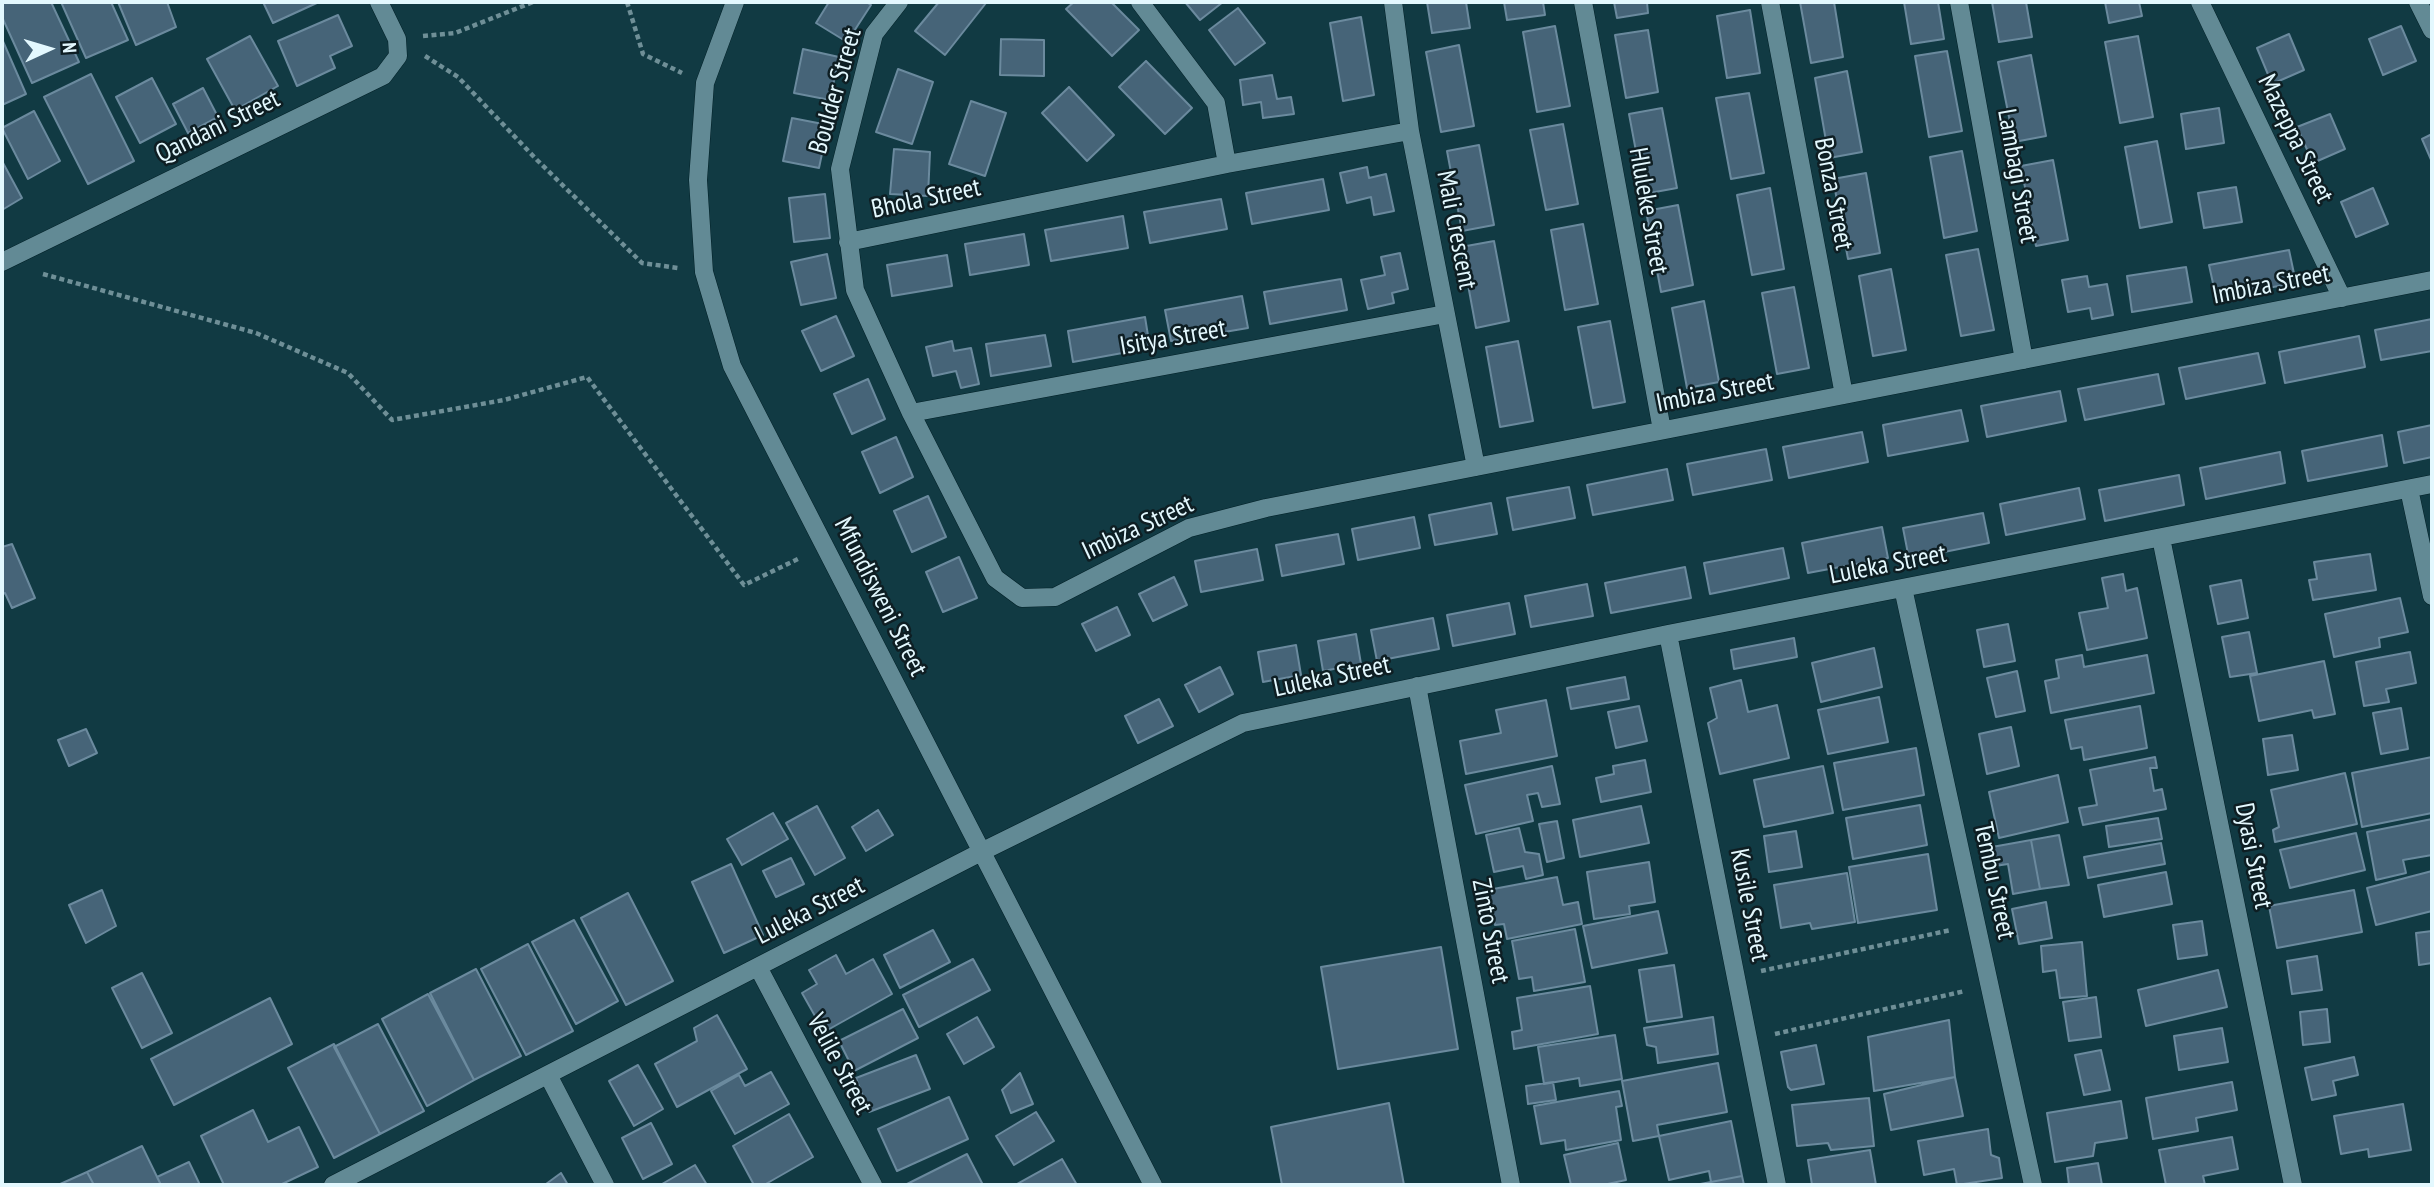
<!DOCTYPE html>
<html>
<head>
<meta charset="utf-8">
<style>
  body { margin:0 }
  #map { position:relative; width:2434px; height:1187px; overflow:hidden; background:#113a43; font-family:"PT Sans Narrow",sans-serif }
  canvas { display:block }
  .frame { position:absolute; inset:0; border:4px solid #e3f8fe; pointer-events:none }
  .north { position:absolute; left:14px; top:14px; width:70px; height:70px; -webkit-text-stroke:5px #0e1e23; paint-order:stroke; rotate:86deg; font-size:19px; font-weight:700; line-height:28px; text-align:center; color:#e3f8fe }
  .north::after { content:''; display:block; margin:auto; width:24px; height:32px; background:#e3f8fe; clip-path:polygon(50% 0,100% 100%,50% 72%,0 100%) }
</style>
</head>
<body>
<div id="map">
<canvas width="2434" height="1187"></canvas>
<div class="frame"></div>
<div class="north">N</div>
</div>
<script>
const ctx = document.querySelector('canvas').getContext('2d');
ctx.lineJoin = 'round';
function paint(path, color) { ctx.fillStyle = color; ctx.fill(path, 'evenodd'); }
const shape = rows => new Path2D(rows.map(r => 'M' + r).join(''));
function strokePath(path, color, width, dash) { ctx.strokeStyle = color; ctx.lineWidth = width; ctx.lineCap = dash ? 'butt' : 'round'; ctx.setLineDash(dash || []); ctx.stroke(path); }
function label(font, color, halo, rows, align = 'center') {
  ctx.font = font + ' "PT Sans Narrow",sans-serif'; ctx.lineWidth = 5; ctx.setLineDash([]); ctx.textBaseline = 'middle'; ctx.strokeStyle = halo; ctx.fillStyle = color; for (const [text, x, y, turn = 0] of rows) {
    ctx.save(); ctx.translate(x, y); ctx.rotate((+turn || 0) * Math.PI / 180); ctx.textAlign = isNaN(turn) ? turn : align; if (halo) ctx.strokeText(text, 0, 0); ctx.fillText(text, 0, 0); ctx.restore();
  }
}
const building = shape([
  [2,2,51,2,79,62,32,83,2,17,2,2],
  [61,2,111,2,128,40,86,58,61,2],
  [118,2,167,2,176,27,136,45,118,2],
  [263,2,319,2,273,23,263,2],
  [829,2,866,2,871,5,847,42,816,23,829,2],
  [939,2,986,3,945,55,915,31,939,2],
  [1074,2,1111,2,1139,30,1112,56,1066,9,1074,2],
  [1185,2,1223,2,1200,20,1185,2],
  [1427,2,1466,2,1470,28,1432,33,1427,2],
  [1504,2,1543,2,1545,15,1507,20,1504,2],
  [1614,2,1647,2,1648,13,1617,18,1614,2],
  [1800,2,1834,2,1843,57,1811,63,1800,2],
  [1904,2,1938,2,1944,39,1911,44,1904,2],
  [1992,2,2026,2,2032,37,1999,42,1992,2],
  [2105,2,2139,2,2142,16,2109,23,2105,2],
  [1238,8,1265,43,1235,65,1209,30,1238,8],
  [1750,10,1760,73,1727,78,1717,16,1750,10],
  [338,15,352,46,330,56,335,68,297,86,278,41,338,15],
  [1361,17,1374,95,1343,101,1330,23,1361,17],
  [1555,26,1570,106,1537,112,1523,32,1555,26],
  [2401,26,2416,61,2383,75,2369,39,2401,26],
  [1648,30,1658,92,1626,98,1615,35,1648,30],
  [2289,34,2304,70,2272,84,2257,48,2289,34],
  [250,36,278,86,235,110,207,59,250,36],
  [2138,36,2153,117,2120,123,2105,42,2138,36],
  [2,39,26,94,2,105,2,39],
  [1001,39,1044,40,1044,76,1000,75,1001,39],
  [1459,45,1474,126,1441,132,1426,52,1459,45],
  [803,49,839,57,830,100,794,93,803,49],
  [1947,51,1962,131,1929,137,1915,56,1947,51],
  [2031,55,2046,136,2014,142,1998,62,2031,55],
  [1146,61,1192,108,1165,134,1119,87,1146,61],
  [898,69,933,82,912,144,876,132,898,69],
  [1847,71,1862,152,1829,158,1815,78,1847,71],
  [91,74,134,161,88,184,44,97,91,74],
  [1272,75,1277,99,1291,97,1294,114,1263,118,1261,102,1243,105,1240,80,1272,75],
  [152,78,176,124,140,143,116,97,152,78],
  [1069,87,1114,135,1087,161,1042,113,1069,87],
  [203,88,218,117,188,133,173,104,203,88],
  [1749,93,1764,173,1731,179,1716,98,1749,93],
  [971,101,1006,113,985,176,949,164,971,101],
  [1662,108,1677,188,1644,194,1629,114,1662,108],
  [2219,108,2224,143,2186,149,2181,114,2219,108],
  [34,111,60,161,28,179,2,128,34,111],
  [2330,114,2345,149,2313,163,2297,127,2330,114],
  [792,118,828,125,819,168,783,161,792,118],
  [1563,124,1578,204,1546,210,1530,130,1563,124],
  [2432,134,2432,162,2422,139,2432,134],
  [2157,141,2172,222,2140,228,2125,147,2157,141],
  [1479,145,1494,225,1462,231,1447,151,1479,145],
  [894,149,930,152,928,196,890,194,894,149],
  [1962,151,1977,231,1944,238,1930,157,1962,151],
  [2053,160,2068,240,2036,246,2021,166,2053,160],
  [2,161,22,198,2,210,2,161],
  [1367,167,1369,178,1386,174,1394,211,1374,215,1371,197,1347,203,1340,173,1367,167],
  [1866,173,1880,253,1848,259,1833,179,1866,173],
  [1323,179,1329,210,1252,224,1246,193,1323,179],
  [2236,187,2242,222,2204,228,2198,193,2236,187],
  [1770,188,1784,269,1752,275,1737,195,1770,188],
  [2373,188,2388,224,2356,237,2341,202,2373,188],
  [825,194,830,238,794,242,789,198,825,194],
  [1221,199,1227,229,1150,243,1144,212,1221,199],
  [1678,205,1693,285,1661,292,1646,211,1678,205],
  [1123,216,1128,248,1051,261,1045,230,1123,216],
  [1583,224,1598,304,1565,310,1551,230,1583,224],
  [1024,234,1029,265,970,275,965,244,1024,234],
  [1494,241,1509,321,1476,328,1461,247,1494,241],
  [1978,249,1994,330,1961,336,1946,255,1978,249],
  [2289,250,2296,283,2216,297,2209,265,2289,250],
  [1400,253,1408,289,1392,293,1394,303,1368,309,1361,280,1385,275,1381,257,1400,253],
  [827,254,836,298,801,305,791,262,827,254],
  [947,255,952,286,892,296,887,265,947,255],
  [2186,267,2192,302,2132,312,2127,276,2186,267],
  [1891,269,1906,350,1873,356,1859,276,1891,269],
  [2087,276,2089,287,2107,284,2113,315,2092,319,2090,308,2068,312,2062,280,2087,276],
  [1341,279,1347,310,1270,324,1264,292,1341,279],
  [1794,287,1809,368,1777,374,1762,293,1794,287],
  [1242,296,1248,328,1171,341,1165,310,1242,296],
  [1704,301,1719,382,1687,388,1672,308,1704,301],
  [836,316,854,356,821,371,802,331,836,316],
  [1145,317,1150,348,1073,362,1068,331,1145,317],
  [2432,319,2432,351,2381,360,2375,330,2432,319],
  [1610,321,1625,402,1593,408,1578,327,1610,321],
  [1045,335,1051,366,991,376,986,344,1045,335],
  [2359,336,2365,367,2285,383,2279,352,2359,336],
  [952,341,954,351,971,348,979,384,961,388,956,371,933,376,926,347,952,341],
  [1518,341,1533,421,1500,427,1486,347,1518,341],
  [2258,353,2265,383,2186,399,2179,368,2258,353],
  [2158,374,2164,404,2085,420,2078,389,2158,374],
  [868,379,885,419,852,434,834,394,868,379],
  [2060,391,2066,421,1987,437,1981,406,2060,391],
  [1961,410,1968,441,1888,456,1883,425,1961,410],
  [2432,425,2432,457,2404,463,2398,432,2432,425],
  [1862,432,1868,462,1789,478,1783,447,1862,432],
  [2382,435,2387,466,2308,481,2302,451,2382,435],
  [896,437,913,477,880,493,862,452,896,437],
  [1766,449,1772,480,1693,495,1687,464,1766,449],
  [2280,452,2285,483,2206,499,2200,468,2280,452],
  [1667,469,1673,500,1593,515,1587,485,1667,469],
  [2179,475,2184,505,2105,521,2099,490,2179,475],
  [1569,487,1575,518,1513,530,1507,498,1569,487],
  [2079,488,2085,519,2006,535,2000,504,2079,488],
  [928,496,946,537,912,552,894,511,928,496],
  [1491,503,1497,534,1435,545,1429,515,1491,503],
  [1983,513,1989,543,1909,559,1903,528,1983,513],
  [1414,517,1420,548,1358,560,1352,529,1414,517],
  [1882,527,1888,558,1808,573,1802,543,1882,527],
  [1338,534,1344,564,1282,576,1276,545,1338,534],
  [12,544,35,598,12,608,5,593,2,594,2,547,12,544],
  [1783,548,1789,578,1710,594,1704,563,1783,548],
  [1257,549,1263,580,1201,592,1195,561,1257,549],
  [2370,554,2376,590,2313,600,2309,580,2317,579,2314,562,2370,554],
  [959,557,977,598,943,612,926,572,959,557],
  [1685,567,1691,598,1611,613,1605,583,1685,567],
  [2123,574,2126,591,2137,588,2147,638,2087,650,2079,613,2108,608,2102,578,2123,574],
  [1174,577,1187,605,1153,621,1139,594,1174,577],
  [2241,580,2248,618,2218,624,2210,586,2241,580],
  [1587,584,1593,616,1531,627,1525,596,1587,584],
  [2400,598,2408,632,2379,638,2380,647,2334,657,2325,614,2400,598],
  [1509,603,1515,634,1453,646,1447,615,1509,603],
  [1117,607,1130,635,1096,651,1082,624,1117,607],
  [1433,618,1439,649,1377,661,1371,630,1433,618],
  [2008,624,2015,661,1984,667,1977,630,2008,624],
  [2249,632,2257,673,2230,677,2222,637,2249,632],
  [1356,634,1361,664,1323,671,1318,641,1356,634],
  [1794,638,1797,657,1734,669,1731,650,1794,638],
  [1296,645,1301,675,1263,682,1258,652,1296,645],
  [1874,648,1882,687,1821,702,1812,663,1874,648],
  [2410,652,2416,683,2386,689,2389,702,2364,706,2356,662,2410,652],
  [2082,655,2084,667,2147,655,2154,693,2051,713,2045,681,2059,678,2056,660,2082,655],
  [2324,661,2335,714,2314,718,2312,710,2259,721,2250,676,2324,661],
  [1220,667,1233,694,1199,712,1185,685,1220,667],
  [2017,671,2025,711,1996,717,1987,678,2017,671],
  [1625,677,1629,699,1571,709,1567,688,1625,677],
  [1741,680,1748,712,1777,705,1789,758,1720,774,1708,723,1717,718,1710,688,1741,680],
  [1879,697,1888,742,1828,754,1818,710,1879,697],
  [1159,699,1173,726,1138,743,1125,716,1159,699],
  [1546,700,1557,756,1466,774,1460,741,1501,733,1496,710,1546,700],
  [1639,706,1647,741,1616,748,1608,712,1639,706],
  [2140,706,2147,748,2084,760,2082,747,2071,749,2065,720,2140,706],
  [2401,708,2408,749,2381,754,2373,713,2401,708],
  [2011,727,2019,766,1987,774,1979,734,2011,727],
  [86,729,97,753,69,766,58,740,86,729],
  [2292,735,2298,770,2268,775,2263,739,2292,735],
  [1916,748,1924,795,1843,810,1834,763,1916,748],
  [2155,757,2157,768,2150,768,2154,791,2162,789,2166,809,2083,825,2079,808,2097,805,2090,770,2155,757],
  [2432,757,2432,813,2362,827,2352,773,2432,757],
  [1645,760,1651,792,1601,802,1596,778,1614,774,1613,766,1645,760],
  [1552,766,1560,804,1542,807,1538,793,1527,795,1533,821,1476,834,1465,785,1552,766],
  [1823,766,1833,813,1764,827,1754,780,1823,766],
  [2345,773,2357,824,2275,842,2273,830,2279,827,2271,790,2345,773],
  [2058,775,2068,822,1999,838,1989,792,2058,775],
  [1920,805,1927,845,1853,859,1846,818,1920,805],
  [817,806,845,858,815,875,786,823,817,806],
  [1641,806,1649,843,1580,857,1573,820,1641,806],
  [878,810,893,835,866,851,852,827,878,810],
  [773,813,788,839,742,865,727,839,773,813],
  [2158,818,2162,839,2109,847,2106,826,2158,818],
  [2432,819,2432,855,2403,860,2406,873,2376,880,2367,832,2432,819],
  [1557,821,1564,858,1547,862,1539,824,1557,821],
  [1519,828,1525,852,1539,854,1543,875,1526,879,1523,866,1494,872,1486,835,1519,828],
  [1796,831,1802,867,1769,872,1764,836,1796,831],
  [2356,833,2365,870,2290,888,2280,850,2356,833],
  [2059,835,2069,885,2040,889,2031,840,2059,835],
  [2031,840,2040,889,2013,894,2008,864,1995,866,1992,847,2031,840],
  [2161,843,2165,864,2088,878,2084,857,2161,843],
  [1928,854,1937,910,1858,923,1849,867,1928,854],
  [791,858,804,884,776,897,763,871,791,858],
  [1649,862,1655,902,1629,906,1630,914,1594,919,1587,872,1649,862],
  [731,864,763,935,724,953,692,882,731,864],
  [2432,871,2432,911,2376,925,2367,888,2432,871],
  [2166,872,2172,904,2104,917,2098,885,2166,872],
  [1847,873,1855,922,1812,929,1810,923,1781,928,1774,885,1847,873],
  [1557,877,1563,905,1578,902,1582,924,1507,939,1504,924,1495,925,1488,890,1557,877],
  [102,890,116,926,86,943,69,905,102,890],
  [2354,890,2362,932,2277,948,2269,906,2354,890],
  [628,893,673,981,626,1005,581,918,628,893],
  [2046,902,2052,938,2019,944,2012,909,2046,902],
  [1658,911,1667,953,1592,968,1583,926,1658,911],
  [574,920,618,1001,576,1024,532,942,574,920],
  [2202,921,2207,955,2178,959,2173,925,2202,921],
  [1575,929,1585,982,1534,991,1532,977,1519,979,1512,941,1575,929],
  [933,930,950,962,900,988,884,955,933,930],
  [2432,931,2432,963,2419,965,2416,933,2432,931],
  [2082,942,2087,996,2060,998,2056,970,2043,972,2041,946,2082,942],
  [528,944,573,1031,526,1055,481,969,528,944],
  [1441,947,1458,1049,1338,1069,1321,967,1441,947],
  [836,955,846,974,873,959,892,994,824,1032,802,993,817,984,809,970,836,955],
  [2317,956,2322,990,2292,994,2287,961,2317,956],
  [973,959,990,990,919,1027,903,995,973,959],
  [1674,965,1682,1017,1647,1022,1639,970,1674,965],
  [476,969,521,1056,474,1080,430,993,476,969],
  [2218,970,2227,1007,2146,1026,2138,990,2218,970],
  [142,973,172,1033,142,1048,112,988,142,973],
  [1590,986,1598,1034,1514,1049,1512,1032,1522,1030,1517,998,1590,986],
  [428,994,474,1080,427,1106,382,1019,428,994],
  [2096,997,2101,1037,2069,1041,2063,1002,2096,997],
  [270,998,292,1044,174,1105,151,1059,270,998],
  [903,1009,918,1038,854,1071,839,1041,903,1009],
  [2327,1009,2330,1042,2303,1045,2300,1012,2327,1009],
  [717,1015,747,1069,677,1107,655,1064,697,1041,694,1028,717,1015],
  [977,1017,994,1047,964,1064,947,1034,977,1017],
  [1713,1017,1718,1054,1658,1063,1656,1047,1647,1045,1644,1028,1713,1017],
  [1949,1020,1955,1077,1874,1091,1868,1037,1949,1020],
  [378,1024,424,1111,380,1134,334,1047,378,1024],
  [2222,1028,2228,1062,2179,1070,2174,1036,2222,1028],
  [1615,1035,1622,1079,1580,1086,1579,1078,1544,1084,1538,1047,1615,1035],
  [334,1044,380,1134,334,1158,288,1068,334,1044],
  [1816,1045,1824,1084,1791,1090,1788,1087,1781,1052,1816,1045],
  [2101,1050,2110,1090,2084,1095,2075,1055,2101,1050],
  [916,1055,930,1089,869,1112,856,1078,916,1055],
  [2354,1057,2358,1075,2333,1081,2336,1095,2312,1100,2305,1068,2354,1057],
  [1718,1063,1727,1112,1657,1125,1659,1136,1633,1141,1622,1081,1718,1063],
  [638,1065,663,1109,634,1126,609,1081,638,1065],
  [771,1072,789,1104,735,1134,711,1091,739,1075,745,1086,771,1072],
  [1020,1073,1033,1104,1011,1113,1002,1090,1020,1073],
  [1955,1077,1963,1116,1891,1130,1884,1094,1955,1077],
  [1553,1082,1556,1100,1528,1104,1526,1086,1553,1082],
  [2232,1082,2237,1110,2196,1118,2198,1131,2153,1139,2146,1098,2232,1082],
  [1619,1091,1622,1106,1616,1107,1621,1140,1566,1150,1565,1140,1541,1144,1534,1106,1619,1091],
  [949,1097,968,1139,897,1171,878,1129,949,1097],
  [1869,1098,1874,1146,1831,1150,1828,1143,1797,1146,1792,1105,1869,1098],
  [2121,1101,2127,1138,2095,1143,2093,1156,2055,1162,2047,1113,2121,1101],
  [1389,1103,1404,1185,1282,1185,1271,1127,1389,1103],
  [2403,1104,2411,1150,2369,1157,2368,1149,2341,1154,2334,1116,2403,1104],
  [253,1110,268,1142,299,1127,318,1167,280,1185,224,1185,201,1136,253,1110],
  [1036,1112,1054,1141,1014,1165,996,1136,1036,1112],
  [789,1114,813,1157,764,1185,754,1185,733,1146,789,1114],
  [1731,1121,1742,1176,1711,1182,1709,1171,1669,1180,1659,1136,1731,1121],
  [651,1123,672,1164,643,1179,622,1138,651,1123],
  [1988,1129,1991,1155,1999,1158,2002,1178,1957,1185,1954,1169,1924,1175,1918,1141,1988,1129],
  [2232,1137,2238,1169,2203,1176,2205,1185,2166,1185,2159,1150,2232,1137],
  [1618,1143,1626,1180,1603,1185,1571,1185,1564,1155,1618,1143],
  [142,1146,161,1185,94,1185,87,1172,142,1146],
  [1870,1150,1876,1185,1812,1185,1808,1160,1870,1150],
  [967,1154,983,1185,908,1185,907,1184,967,1154],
  [1062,1159,1077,1185,1015,1185,1062,1159],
  [189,1162,200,1185,161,1185,157,1177,189,1162],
  [2098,1163,2102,1185,2069,1185,2067,1168,2098,1163],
  [695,1165,707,1185,663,1185,662,1184,695,1165],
  [87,1172,94,1185,58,1185,87,1172],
  [561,1173,568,1185,543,1185,546,1184,561,1173],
  [1742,1176,1744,1185,1695,1185,1711,1182,1742,1176]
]);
paint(building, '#466478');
strokePath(building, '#6b8a9e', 2);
const minor = shape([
  [735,2,705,83,698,180,704,272,732,366,1153,1185],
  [899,2,874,34,840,169,855,290,911,413,995,578,1022,598,1055,597,1189,528,1266,508,2432,280],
  [1140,2,1216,103,1227,164],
  [1393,2,1410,131,1476,467],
  [1583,2,1662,430],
  [1770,2,1844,395],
  [1959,2,2024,360],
  [2200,2,2342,298],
  [2418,2,2432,30],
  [848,242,1227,164,1410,131],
  [2,262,383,76,398,56,397,39,379,2],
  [911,413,1445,314],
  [2409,489,2432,596],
  [2161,538,2293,1185],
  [1903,588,2033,1185],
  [1668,634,1777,1185],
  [1417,686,1511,1185],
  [758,967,873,1185],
  [548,1075,605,1185],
  [333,1185,981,852,1243,723,1668,634,2432,484]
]);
strokePath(minor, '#022027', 19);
strokePath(shape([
  [627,2,643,54,682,73],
  [423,36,455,33,533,2],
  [425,56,458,77,537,160,642,263,678,268],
  [43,274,256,333,348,373,392,420,504,400,587,377,744,585,800,558],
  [1761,971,1951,930],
  [1775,1034,1965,991]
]), '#6f8f97', 4.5, [5, 3.5]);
strokePath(minor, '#628a95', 18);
label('26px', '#e3f8fe', '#0e1e23', [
  ["Boulder Street",836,91,-74],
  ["Qandani Street",218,127,-26],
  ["Mazeppa Street",2295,139,64],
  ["Lambagi Street",2017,176,80],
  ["Bonza Street",1833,194,79],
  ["Bhola Street",926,199,-12],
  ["Hluleke Street",1648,211,80],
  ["Mali Crescent",1456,230,79],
  ["Imbiza Street",2271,285,-11],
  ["Isitya Street",1173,338,-10],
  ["Imbiza Street",1715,393,-11],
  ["Imbiza Street",1138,528,-25],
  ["Luleka Street",1888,565,-11],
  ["Mfundisweni Street",880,597,63],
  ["Luleka Street",1332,677,-12],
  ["Dyasi Street",2253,856,79],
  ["Tembu Street",1994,881,78],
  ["Kusile Street",1749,905,79],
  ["Luleka Street",810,911,-27],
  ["Zinto Street",1490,931,79],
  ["Velile Street",839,1064,62]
]);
</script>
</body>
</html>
